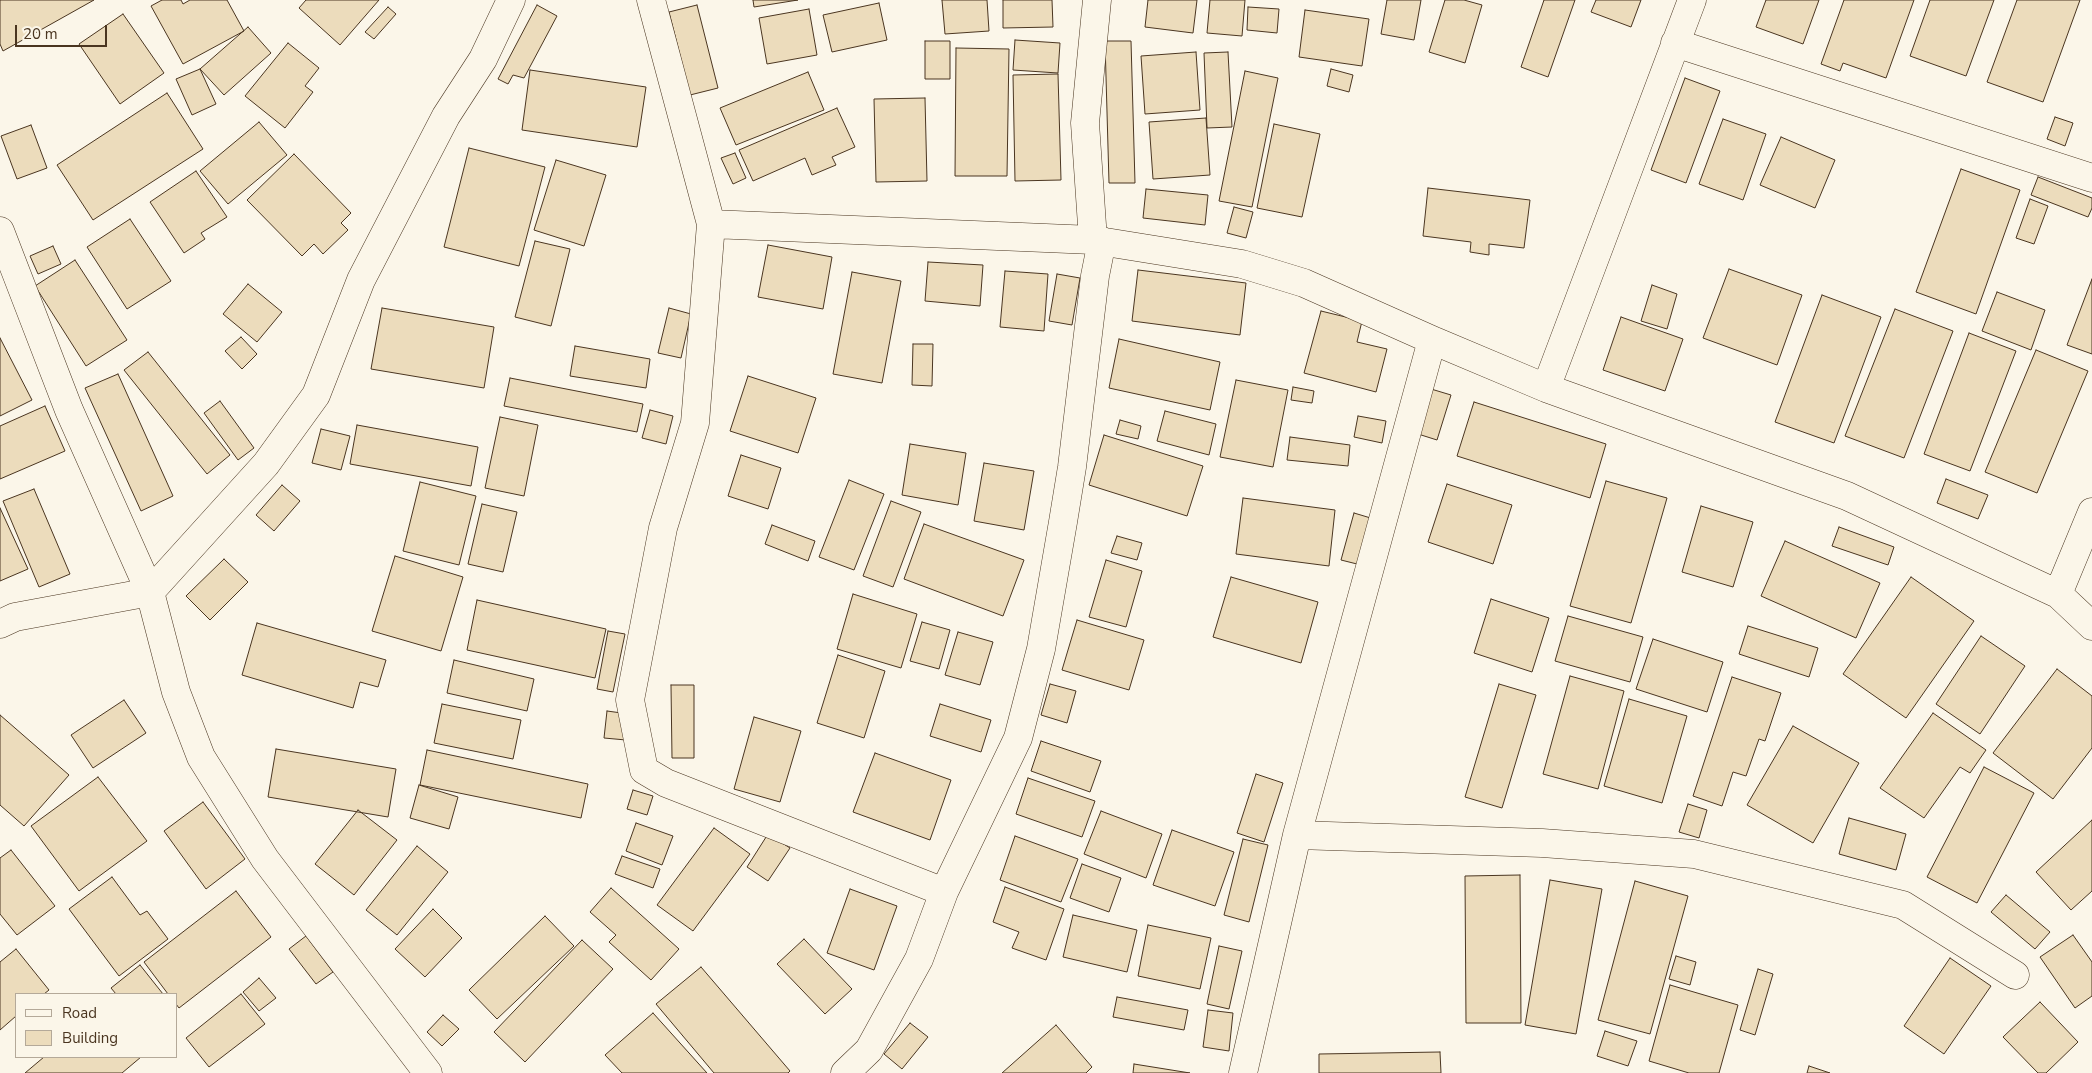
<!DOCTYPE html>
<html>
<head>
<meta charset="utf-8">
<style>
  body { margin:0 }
  #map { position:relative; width:2092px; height:1073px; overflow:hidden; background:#fbf6e9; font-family:"Nunito Sans",sans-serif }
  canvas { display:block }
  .legend { position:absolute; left:15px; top:993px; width:162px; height:65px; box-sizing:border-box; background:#fbf6e9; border:1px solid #b4a999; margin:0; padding:6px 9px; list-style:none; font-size:15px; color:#4a3520 }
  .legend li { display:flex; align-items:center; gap:10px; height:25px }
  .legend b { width:25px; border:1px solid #b4a999 }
  .scale { position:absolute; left:15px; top:25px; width:92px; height:22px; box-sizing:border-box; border:2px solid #4a3520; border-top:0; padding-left:6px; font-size:15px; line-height:18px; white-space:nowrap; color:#4a3520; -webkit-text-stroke:4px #fbf6e9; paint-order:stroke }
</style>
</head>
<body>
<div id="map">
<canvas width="2092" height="1073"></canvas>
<ul class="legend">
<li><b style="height:6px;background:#fbf6e9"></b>Road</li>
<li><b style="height:14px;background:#ecdcbc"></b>Building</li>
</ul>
<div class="scale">20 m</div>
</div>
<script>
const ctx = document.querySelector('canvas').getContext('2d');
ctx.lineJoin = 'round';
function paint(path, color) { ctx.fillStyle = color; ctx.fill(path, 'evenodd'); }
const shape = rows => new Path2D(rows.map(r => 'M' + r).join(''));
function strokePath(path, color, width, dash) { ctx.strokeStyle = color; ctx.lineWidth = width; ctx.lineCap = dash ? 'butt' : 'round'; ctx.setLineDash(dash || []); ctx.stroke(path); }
const building = shape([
  [0,0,94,0,3,51,0,44,0,0],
  [162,0,181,0,183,4,190,0,227,0,244,31,183,64,151,6,162,0],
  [306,0,379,0,340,45,299,8,306,0],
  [753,0,798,0,754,7,753,0],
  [942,0,987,0,989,31,945,34,942,0],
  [1003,0,1052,0,1053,27,1003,28,1003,0],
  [1148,0,1197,0,1193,33,1145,27,1148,0],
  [1210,0,1245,0,1242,36,1207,33,1210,0],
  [1387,0,1421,0,1414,40,1381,34,1387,0],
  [1445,0,1464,0,1482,5,1465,63,1429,52,1445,0],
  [1544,0,1575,0,1548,77,1521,67,1544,0],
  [1596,0,1641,0,1631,27,1591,12,1596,0],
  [1766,0,1819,0,1803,44,1756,27,1766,0],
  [1844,0,1914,0,1886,78,1843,63,1840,71,1821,64,1844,0],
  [1930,0,1994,0,1966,76,1910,56,1930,0],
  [2017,0,2080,0,2043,102,1987,82,2017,0],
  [879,3,887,40,832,52,823,15,879,3],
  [537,5,557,16,524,78,513,75,508,84,498,79,537,5],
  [697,5,718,88,690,95,669,12,697,5],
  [388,7,396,14,374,39,365,32,388,7],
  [1248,7,1279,9,1277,33,1247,30,1248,7],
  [809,9,817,55,767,64,759,18,809,9],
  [1305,10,1369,19,1362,66,1299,57,1305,10],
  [123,14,164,73,120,104,79,44,123,14],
  [248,27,271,53,224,95,200,69,248,27],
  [1015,40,1060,43,1058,73,1013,70,1015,40],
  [925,41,950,41,950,79,925,79,925,41],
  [1105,41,1131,41,1135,183,1109,183,1105,41],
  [288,43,319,68,305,86,313,92,285,128,245,96,288,43],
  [956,48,1009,49,1007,176,955,176,956,48],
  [1196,52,1200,110,1145,114,1141,56,1196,52],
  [1228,52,1232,127,1207,128,1204,53,1228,52],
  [200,69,216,104,192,115,176,79,200,69],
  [1331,69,1353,75,1349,92,1327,86,1331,69],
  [530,70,646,87,637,147,522,130,530,70],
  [1245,71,1278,78,1252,207,1219,201,1245,71],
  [808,72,824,110,736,145,720,108,808,72],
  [1058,74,1061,180,1015,181,1013,75,1058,74],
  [1685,78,1720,91,1686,183,1651,170,1685,78],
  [167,93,203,149,93,220,57,165,167,93],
  [925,98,927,181,876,182,874,99,925,98],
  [837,108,855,147,832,157,836,165,812,175,805,158,753,181,739,150,837,108],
  [2055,117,2073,123,2065,146,2047,139,2055,117],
  [1206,118,1210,175,1153,179,1149,122,1206,118],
  [1723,119,1766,134,1743,200,1699,184,1723,119],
  [259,122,287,155,228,204,200,171,259,122],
  [1274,124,1320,134,1302,217,1257,208,1274,124],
  [31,125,47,168,17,179,1,136,31,125],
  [1781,137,1835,160,1815,208,1760,185,1781,137],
  [469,148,545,167,519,266,444,247,469,148],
  [735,153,746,178,733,184,721,158,735,153],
  [294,154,351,213,341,223,348,230,323,254,314,244,302,256,247,200,294,154],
  [556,160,606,175,584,246,534,230,556,160],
  [1961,169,2020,190,1976,314,1916,292,1961,169],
  [196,171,227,217,201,233,205,239,184,253,150,202,196,171],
  [2038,177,2092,198,2092,208,2088,217,2031,195,2038,177],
  [1428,188,1530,200,1524,248,1489,244,1489,255,1470,252,1471,242,1423,236,1428,188],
  [1146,189,1208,195,1205,225,1143,218,1146,189],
  [2030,199,2048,206,2034,244,2016,238,2030,199],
  [1234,207,1253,212,1246,238,1227,233,1234,207],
  [130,219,171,281,127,309,87,247,130,219],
  [535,241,570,249,551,326,515,317,535,241],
  [768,245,832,257,823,309,758,297,768,245],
  [53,246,61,264,38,274,30,256,53,246],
  [75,260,127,340,86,366,35,286,75,260],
  [928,262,983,265,980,306,925,301,928,262],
  [1729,269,1802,295,1777,365,1703,338,1729,269],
  [1138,270,1246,283,1240,335,1132,321,1138,270],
  [1005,271,1048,274,1044,331,1000,327,1005,271],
  [852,272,901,281,882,383,833,374,852,272],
  [1057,274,1080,278,1072,325,1049,321,1057,274],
  [2092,279,2092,354,2067,345,2092,279],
  [248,284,282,312,257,342,223,314,248,284],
  [1652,285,1677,294,1667,329,1641,321,1652,285],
  [1997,292,2045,310,2031,350,1982,331,1997,292],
  [1822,295,1881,317,1834,443,1775,422,1822,295],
  [382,308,494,327,484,388,371,369,382,308],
  [669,308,691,314,681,358,658,353,669,308],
  [1895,309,1953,331,1904,458,1845,436,1895,309],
  [1321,311,1362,321,1357,342,1387,349,1376,392,1304,373,1321,311],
  [1621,317,1683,339,1665,391,1603,370,1621,317],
  [1969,333,2016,351,1970,471,1924,454,1969,333],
  [241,337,257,354,242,369,225,351,241,337],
  [0,338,32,400,0,416,0,338],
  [1119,339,1220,362,1210,410,1109,388,1119,339],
  [913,344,933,344,932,386,912,385,913,344],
  [575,346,650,359,646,388,570,376,575,346],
  [2036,350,2088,371,2037,493,1985,472,2036,350],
  [148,352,230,455,207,474,124,370,148,352],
  [118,374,173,496,141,511,85,388,118,374],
  [748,376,816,398,798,453,730,431,748,376],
  [510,378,643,404,637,432,504,406,510,378],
  [1236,380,1288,390,1273,467,1220,457,1236,380],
  [1293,387,1314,391,1312,403,1291,400,1293,387],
  [1431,389,1451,395,1437,440,1418,434,1431,389],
  [220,401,254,448,238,460,204,413,220,401],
  [1474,402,1606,444,1590,498,1457,456,1474,402],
  [45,406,65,451,0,479,0,426,45,406],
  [650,410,673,416,666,444,642,438,650,410],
  [1165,411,1216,424,1209,455,1157,441,1165,411],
  [1358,416,1386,421,1382,443,1354,437,1358,416],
  [500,417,538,425,524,496,485,488,500,417],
  [1120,420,1141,426,1138,439,1116,434,1120,420],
  [357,425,478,447,471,486,350,464,357,425],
  [321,429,350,436,341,470,312,463,321,429],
  [1104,435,1203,466,1187,516,1089,485,1104,435],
  [1290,437,1350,445,1348,466,1287,460,1290,437],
  [910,444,966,453,958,505,902,495,910,444],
  [741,455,781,468,768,509,728,496,741,455],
  [984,463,1034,471,1024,530,974,521,984,463],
  [1946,479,1988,495,1978,519,1937,503,1946,479],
  [849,480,884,494,854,570,819,557,849,480],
  [1606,481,1667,498,1631,623,1570,606,1606,481],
  [420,482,476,496,459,565,403,551,420,482],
  [1447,484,1512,505,1493,564,1428,542,1447,484],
  [282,485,300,501,274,531,256,515,282,485],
  [34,489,70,574,39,587,3,501,34,489],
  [1243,498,1335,510,1329,566,1236,554,1243,498],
  [891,501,921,512,893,587,863,576,891,501],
  [482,504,517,512,503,572,468,564,482,504],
  [1701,506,1753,522,1733,587,1682,572,1701,506],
  [0,508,28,569,0,581,0,508],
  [1354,513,1374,519,1361,565,1341,560,1354,513],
  [924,524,1024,560,1003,616,904,579,924,524],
  [772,525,815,541,808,561,765,544,772,525],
  [1839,527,1894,547,1888,565,1832,546,1839,527],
  [1117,536,1142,543,1137,560,1111,553,1117,536],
  [1785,541,1880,583,1856,638,1761,596,1785,541],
  [395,556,463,577,441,651,372,631,395,556],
  [224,559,248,582,210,620,186,596,224,559],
  [1106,560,1142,571,1126,627,1089,617,1106,560],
  [1231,577,1318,602,1301,663,1213,637,1231,577],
  [1911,577,1974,621,1906,718,1843,674,1911,577],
  [853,594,917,614,901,668,837,649,853,594],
  [1491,599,1549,618,1532,672,1474,653,1491,599],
  [477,600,606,629,595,678,467,650,477,600],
  [1568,616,1643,637,1630,682,1555,661,1568,616],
  [1077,620,1144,640,1129,690,1062,670,1077,620],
  [922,622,950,630,939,669,910,661,922,622],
  [257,623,386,660,378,687,360,682,353,708,242,675,257,623],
  [1748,626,1818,648,1809,677,1739,654,1748,626],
  [608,631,625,634,613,692,597,689,608,631],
  [958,632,993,642,980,685,945,675,958,632],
  [1981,636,2025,666,1980,734,1936,704,1981,636],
  [1653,639,1723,662,1707,712,1636,689,1653,639],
  [838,655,885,671,864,738,817,723,838,655],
  [454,660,534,679,527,711,447,693,454,660],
  [2057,669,2092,696,2092,748,2053,799,1993,753,2057,669],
  [1570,676,1624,691,1598,789,1543,774,1570,676],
  [1732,677,1781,693,1765,741,1759,739,1746,776,1733,772,1722,806,1693,796,1732,677],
  [1050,684,1076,691,1067,723,1041,715,1050,684],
  [1499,684,1536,695,1502,808,1465,797,1499,684],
  [671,685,694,685,694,758,672,758,671,685],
  [1629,699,1687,716,1662,803,1604,786,1629,699],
  [124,700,146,733,93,768,71,735,124,700],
  [442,704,521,720,513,759,434,743,442,704],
  [940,704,991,720,981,752,930,736,940,704],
  [607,711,629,714,626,740,604,738,607,711],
  [1933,713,1986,750,1970,773,1960,767,1924,818,1880,788,1933,713],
  [0,715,69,775,24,826,0,805,0,715],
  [754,717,801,731,780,802,734,789,754,717],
  [1793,726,1859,763,1813,843,1747,805,1793,726],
  [1041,741,1101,761,1090,792,1031,771,1041,741],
  [276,749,396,769,388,817,268,797,276,749],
  [427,750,588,784,581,818,420,785,427,750],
  [875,753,951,780,930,840,853,812,875,753],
  [1984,767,2034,793,1977,903,1927,877,1984,767],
  [1256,774,1283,783,1264,842,1237,833,1256,774],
  [98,777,147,841,79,891,31,826,98,777],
  [1028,778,1095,801,1082,837,1016,814,1028,778],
  [419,785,458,797,449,829,410,818,419,785],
  [633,790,653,796,647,815,627,809,633,790],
  [203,802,245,859,206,889,164,831,203,802],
  [1688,804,1707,810,1699,838,1679,832,1688,804],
  [358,810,397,840,354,895,315,864,358,810],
  [1101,811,1162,834,1146,878,1084,854,1101,811],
  [1849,818,1906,834,1896,870,1839,854,1849,818],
  [2092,820,2092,891,2071,910,2036,872,2092,820],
  [636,823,673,836,662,865,626,851,636,823],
  [714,828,750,854,693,931,657,905,714,828],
  [1172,830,1234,852,1215,906,1153,885,1172,830],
  [768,834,790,848,768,881,747,867,768,834],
  [1015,836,1078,859,1061,902,1000,880,1015,836],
  [1243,839,1268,845,1249,922,1224,915,1243,839],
  [417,846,448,872,397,935,366,910,417,846],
  [11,850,55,906,17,935,0,914,0,858,11,850],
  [622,856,660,869,653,888,615,874,622,856],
  [1082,864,1121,878,1109,912,1070,898,1082,864],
  [1520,875,1521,1023,1466,1023,1465,876,1520,875],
  [112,877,140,915,147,911,168,939,119,976,69,909,112,877],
  [1550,880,1602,889,1576,1034,1525,1025,1550,880],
  [1635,881,1688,896,1650,1034,1598,1020,1635,881],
  [1005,887,1064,909,1046,960,1012,948,1019,932,993,922,1005,887],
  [611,888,679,949,651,980,609,942,616,935,590,912,611,888],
  [850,889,897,906,874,970,827,953,850,889],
  [236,891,271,937,179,1008,176,1004,176,994,168,994,144,962,236,891],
  [2006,895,2050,932,2035,949,1991,912,2006,895],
  [433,909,462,938,425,977,395,949,433,909],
  [1073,915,1137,930,1127,972,1063,957,1073,915],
  [545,916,574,946,497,1019,469,990,545,916],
  [1148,925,1211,938,1200,989,1138,976,1148,925],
  [2073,935,2092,962,2092,996,2075,1008,2040,957,2073,935],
  [306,936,333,972,316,984,289,949,306,936],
  [804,939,852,989,825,1014,777,964,804,939],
  [582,940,613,969,525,1062,494,1032,582,940],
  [1219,946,1242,951,1229,1009,1207,1004,1219,946],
  [16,949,49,990,44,994,16,994,16,1016,0,1030,0,962,16,949],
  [1676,956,1696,962,1690,985,1669,979,1676,956],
  [1950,958,1991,986,1944,1054,1904,1026,1950,958],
  [140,965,163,994,116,994,111,988,140,965],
  [701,967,790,1071,788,1073,714,1073,656,1004,701,967],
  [1758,969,1773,974,1755,1035,1740,1030,1758,969],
  [259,978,276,998,259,1011,243,992,259,978],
  [1670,985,1738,1005,1719,1073,1689,1073,1649,1061,1670,985],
  [241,994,265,1024,209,1067,186,1038,241,994],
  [1117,997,1188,1010,1184,1030,1113,1017,1117,997],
  [2040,1002,2078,1042,2046,1073,2038,1073,2003,1037,2040,1002],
  [1208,1010,1233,1013,1229,1051,1203,1047,1208,1010],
  [653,1013,707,1073,622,1073,605,1055,653,1013],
  [443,1015,459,1029,442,1046,427,1032,443,1015],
  [910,1023,928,1037,902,1069,884,1054,910,1023],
  [1056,1025,1092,1067,1086,1073,1002,1073,1056,1025],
  [1605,1031,1637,1041,1628,1066,1597,1056,1605,1031],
  [1440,1052,1441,1073,1319,1073,1319,1054,1440,1052],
  [44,1057,141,1057,122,1073,25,1073,44,1057],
  [1134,1064,1190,1073,1133,1073,1134,1064],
  [1809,1066,1830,1073,1807,1073,1809,1066]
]);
paint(building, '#ecdcbc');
strokePath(building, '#4a3520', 1);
const minor = shape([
  [651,0,711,224,695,423,663,528,630,700,644,770,666,783,944,892],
  [1675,43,2092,178],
  [711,224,1093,240,1242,264,1304,283,1432,340,1546,388,1847,496,2058,594,2092,626],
  [0,231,69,410,150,592,176,692,201,757,265,859,428,1073],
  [1093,240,1085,123,1097,0],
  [1546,388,1692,0],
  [2058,594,2092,512],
  [0,624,15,617,150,592,266,464,316,395,361,280,446,116,483,59,511,0],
  [1297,835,1542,843,1694,854,1903,905,2015,975],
  [845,1073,869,1050,919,959,944,892,1018,738,1041,649,1063,522,1072,467,1095,276,1102,241],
  [1243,1073,1297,835,1432,340]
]);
strokePath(minor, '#4a3520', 29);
strokePath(minor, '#fbf6e9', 28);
</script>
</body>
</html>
